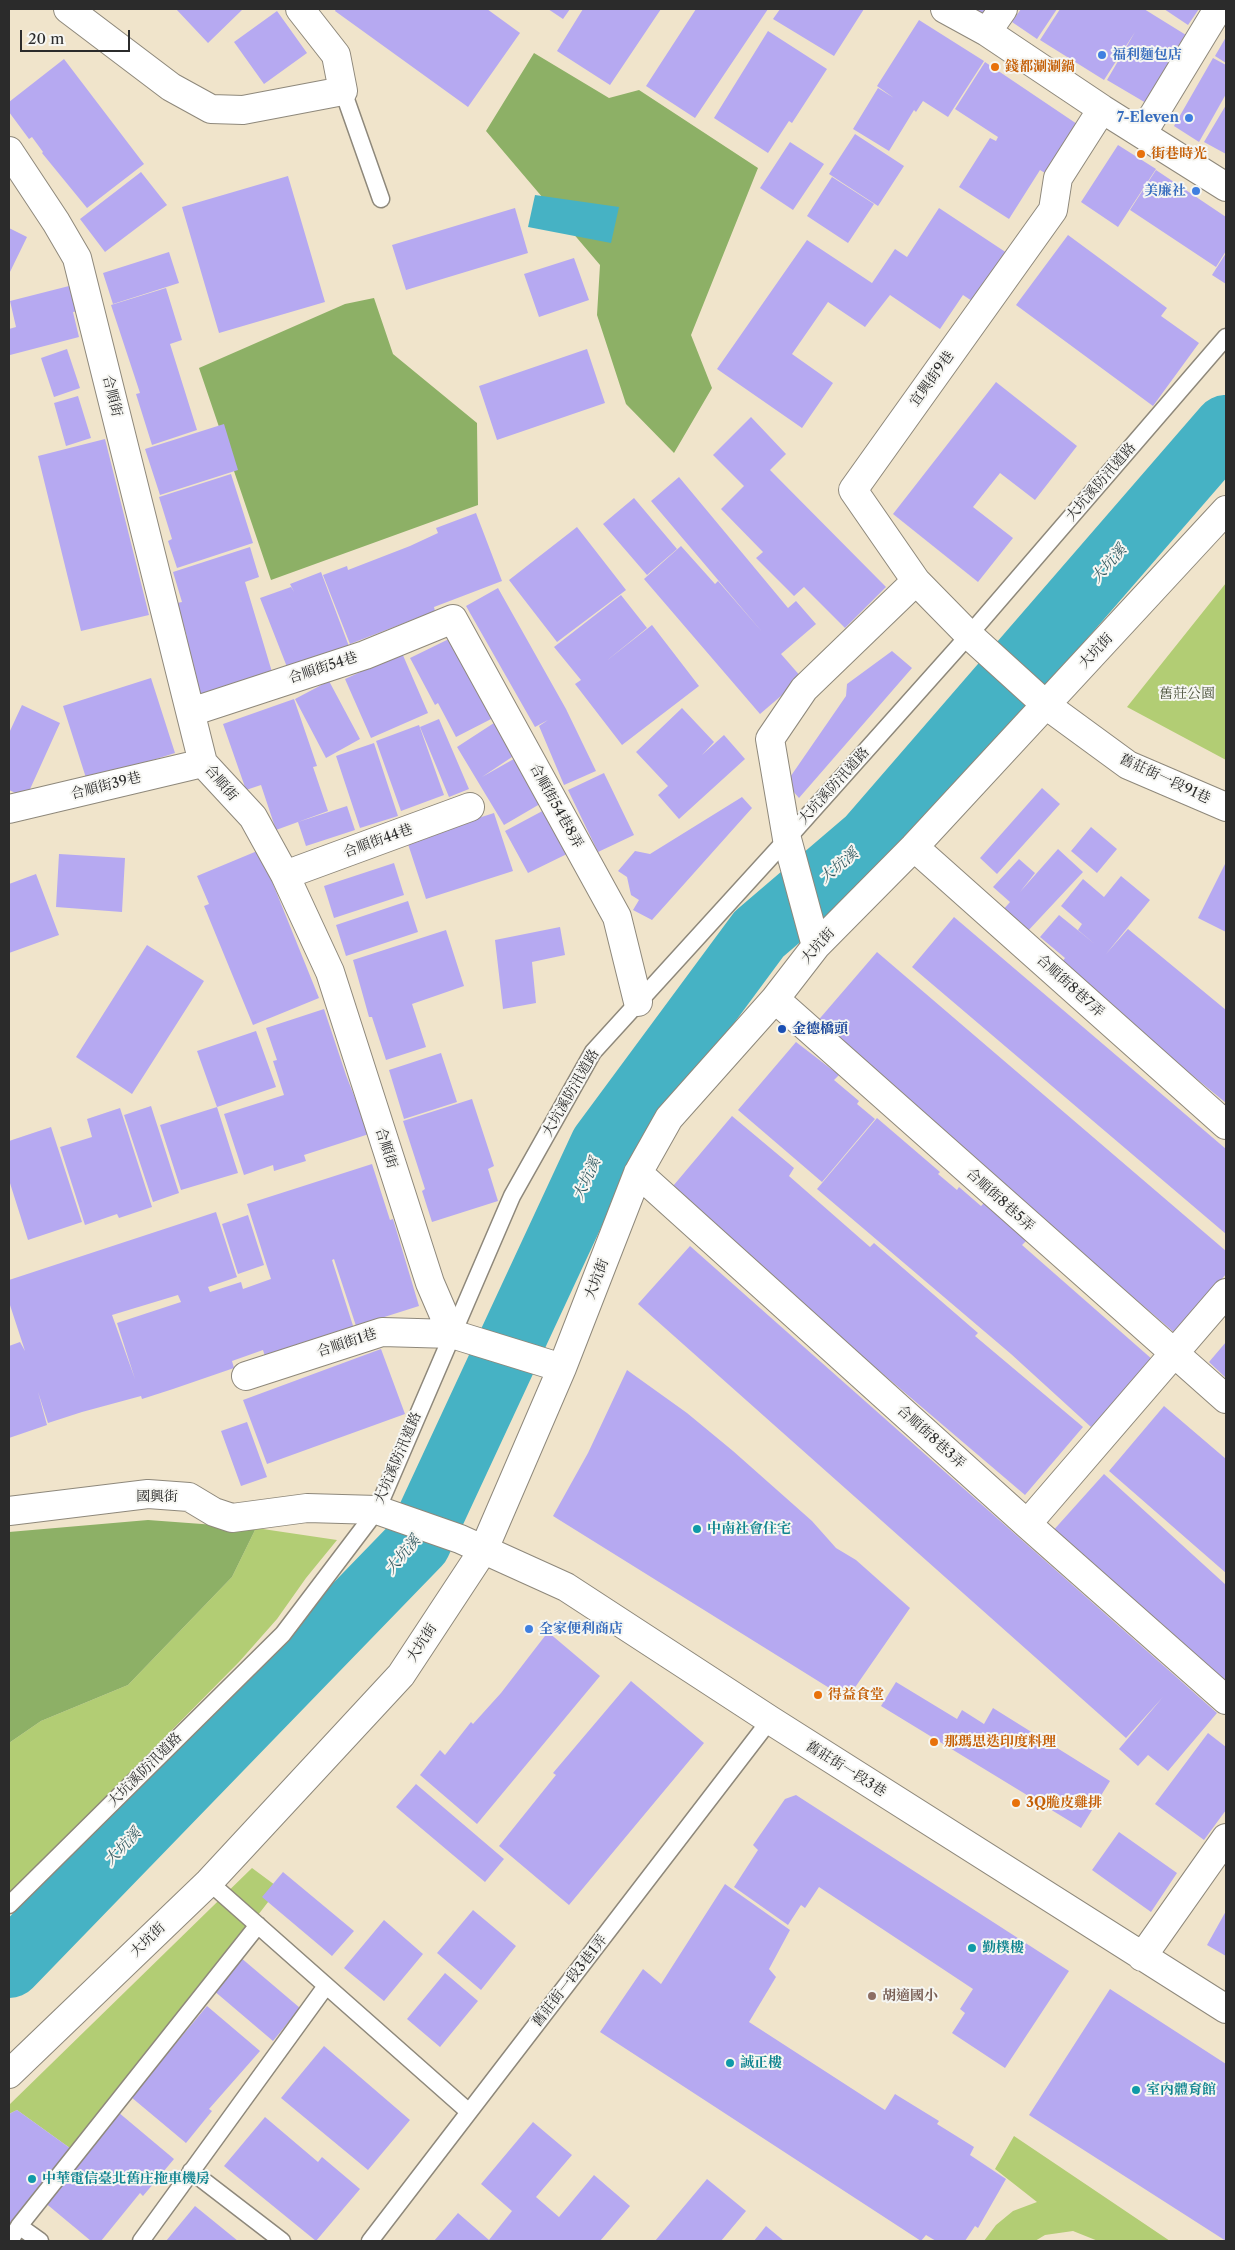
<!DOCTYPE html>
<html>
<head>
<meta charset="utf-8">
<style>
  body { margin:0 }
  #map { position:relative; width:1235px; height:2250px; overflow:hidden; background:#f0e4cb; font-family:"Libre Caslon Text",serif }
  canvas { display:block }
  .frame { position:absolute; inset:0; border:10px solid #2b2b2b; pointer-events:none }
  .scale { position:absolute; left:20px; top:30px; width:110px; height:22px; box-sizing:border-box; border:2px solid #2b2b2b; border-top:0; padding-left:6px; font-size:15px; line-height:18px; white-space:nowrap; color:#2b2b2b; -webkit-text-stroke:4px #f6f6f2; paint-order:stroke }
</style>
</head>
<body>
<div id="map">
<canvas width="1235" height="2250"></canvas>
<div class="frame"></div>
<div class="scale">20 m</div>
</div>
<script>
const ctx = document.querySelector('canvas').getContext('2d');
ctx.lineJoin = 'round';
function paint(path, color) { ctx.fillStyle = color; ctx.fill(path, 'evenodd'); }
const shape = rows => new Path2D(rows.map(r => 'M' + r).join(''));
function strokePath(path, color, width, dash) { ctx.strokeStyle = color; ctx.lineWidth = width; ctx.lineCap = dash ? 'butt' : 'round'; ctx.setLineDash(dash || []); ctx.stroke(path); }
function label(font, color, halo, rows, align = 'center') {
  ctx.font = font + ' "Libre Caslon Text","Noto Serif TC",serif'; ctx.lineWidth = 4; ctx.setLineDash([]); ctx.textBaseline = 'middle'; ctx.strokeStyle = halo; ctx.fillStyle = color; for (const [text, x, y, turn = 0] of rows) {
    ctx.save(); ctx.translate(x, y); ctx.rotate((+turn || 0) * Math.PI / 180); ctx.textAlign = isNaN(turn) ? turn : align; if (halo) ctx.strokeText(text, 0, 0); ctx.fillText(text, 0, 0); ctx.restore();
  }
}
paint(shape([
  [1226,583,1226,760,1127,707],
  [256,1528,337,1540,306,1578,277,1619,239,1662,9,1895,9,1743,41,1721,128,1685,232,1577],
  [252,1868,279,1888,74,2151,17,2110,9,2114,9,2105],
  [1014,2136,1170,2241,1098,2241,1073,2231,1045,2235,1035,2241,984,2241,996,2225,1013,2211,1037,2202,995,2169]
]), '#b2cd74');
paint(shape([
  [534,53,609,98,639,90,758,168,691,335,712,388,674,453,626,404,597,315,600,265,486,131],
  [374,298,393,354,477,423,478,505,271,580,199,368,345,304],
  [148,1520,256,1528,232,1577,128,1685,41,1721,9,1743,9,1532]
]), '#8db066');
paint(shape([
  [535,195,619,207,611,243,528,227]
]), '#46b2c4');
strokePath(shape([
  [9,1965,418,1543,603,1145,759,934,869,840,1226,428]
]), '#46b2c4', 66);
paint(shape([
  [176,9,243,9,208,43],
  [336,9,487,9,520,33,468,107,335,11],
  [548,9,570,9,563,19],
  [583,9,661,9,610,85,557,51],
  [696,9,768,9,695,118,646,86],
  [780,9,864,9,834,56,773,19],
  [974,9,992,9,987,17],
  [1021,9,1057,9,1037,39,1012,22],
  [1060,9,1144,9,1186,35,1146,103,1107,80,1135,32,1104,80,1040,40],
  [1164,9,1199,9,1188,25],
  [277,11,307,53,264,84,234,42],
  [919,20,984,61,948,117,923,101,916,112,914,110,889,151,853,129,878,88,894,98,877,86],
  [768,31,827,69,792,123,789,121,768,153,714,118],
  [1226,37,1226,63,1215,56],
  [1213,58,1226,65,1226,94,1199,142,1174,126],
  [64,59,144,164,87,208,42,153,43,152,32,137,29,139,9,112,9,102],
  [985,62,1077,124,1045,173,1040,170,1009,219,959,187,990,138,996,141,998,137,955,109],
  [1226,105,1226,154,1204,142],
  [855,134,904,166,878,206,829,174],
  [790,142,824,164,793,210,760,188],
  [1118,145,1156,169,1118,227,1081,202],
  [1156,170,1226,217,1226,251,1216,267,1130,210],
  [141,172,167,205,105,252,80,219],
  [288,176,325,302,219,333,182,207],
  [832,177,874,204,848,243,807,216],
  [515,208,528,253,406,290,392,245],
  [939,208,1013,257,978,305,963,295,940,329,890,295,865,327,828,302,792,354,833,383,802,428,717,369,807,240,872,283,895,249,907,257],
  [9,228,27,237,9,274],
  [1068,235,1167,308,1161,316,1199,343,1153,406,1016,305],
  [169,252,179,283,113,304,103,273],
  [1226,253,1226,284,1212,275],
  [574,258,589,300,539,317,524,274],
  [73,285,80,311,73,312,79,337,10,355,9,329,16,327,10,301],
  [166,288,182,340,170,344,197,430,152,445,136,394,140,393,111,305],
  [67,349,80,388,54,397,41,358],
  [587,349,605,403,497,440,479,386],
  [996,382,1077,446,1035,500,1000,473,973,507,1013,538,978,582,893,514],
  [78,396,91,438,66,446,54,403],
  [751,417,786,454,770,470,886,587,845,628,804,587,794,596,756,558,763,552,721,509,744,486,713,455],
  [224,424,238,470,160,495,145,449],
  [105,439,149,615,81,631,38,456],
  [231,474,253,543,177,568,168,541,172,539,159,497],
  [679,477,788,608,796,601,816,624,781,654,802,678,760,714,644,579,681,546,715,584,718,581,763,633,651,501],
  [634,498,677,549,647,575,603,524],
  [476,513,502,581,434,607,435,611,350,644,323,575,347,566,348,570,410,546,438,533,436,528],
  [577,527,626,590,557,642,509,580],
  [250,547,259,577,245,582,272,672,200,696,182,638,187,637,177,603,182,602,173,572],
  [321,572,350,649,320,661,318,655,287,667,260,598,291,587,294,592,290,584],
  [498,588,566,709,596,771,564,785,539,726,548,720,535,727,466,606],
  [621,595,647,628,605,662,652,625,699,686,622,745,575,684,581,680,554,647],
  [453,637,495,717,456,737,438,703,435,705,410,658],
  [892,651,912,668,799,798,786,783,846,696,847,684],
  [402,653,428,713,371,738,345,679],
  [151,678,175,753,87,781,63,706],
  [329,681,360,739,326,758,295,699],
  [294,699,317,766,313,767,328,811,276,830,261,785,246,790,223,724],
  [22,705,60,723,26,798,9,790,9,733],
  [682,708,714,742,702,755,724,735,745,759,679,819,658,795,668,786,636,752],
  [439,719,469,789,449,797,420,727],
  [497,721,518,753,482,777,519,756,545,801,504,825,457,747],
  [419,725,444,795,401,811,376,741],
  [374,743,398,816,360,828,336,756],
  [604,773,634,835,598,852,568,790],
  [1042,788,1060,804,997,874,980,858],
  [742,797,752,808,652,920,633,910,639,900,631,895,627,877,618,871,635,851,650,854],
  [347,806,355,830,306,846,298,822],
  [548,808,571,852,528,873,505,831],
  [494,813,513,871,426,899,407,841],
  [1091,827,1117,849,1097,873,1071,851],
  [262,849,274,877,271,879,319,998,253,1025,204,906,209,904,197,876],
  [1058,849,1083,872,1026,933,1002,911,1010,902,993,887,1019,859,1035,873,1020,892],
  [59,854,125,858,122,912,56,907],
  [1226,862,1226,932,1198,918],
  [394,863,404,895,334,918,324,886],
  [36,874,59,935,9,953,9,884],
  [1121,876,1150,900,1106,954,1128,929,1226,1010,1226,1103,1059,966,1065,958,1040,937,1059,915,1096,945,1078,930,1082,924,1061,906,1083,879,1104,897],
  [408,901,418,932,346,956,336,925],
  [954,917,1226,1149,1226,1234,912,967],
  [560,927,565,955,532,962,536,1003,503,1009,495,940],
  [446,930,464,986,412,1004,426,1047,386,1060,372,1017,369,1017,353,960],
  [147,945,204,981,132,1094,76,1057],
  [877,952,1226,1251,1226,1274,1176,1334,815,1024],
  [324,1009,346,1075,369,1134,304,1155,306,1161,274,1171,273,1165,244,1175,224,1114,284,1095,273,1061,277,1060,266,1028],
  [256,1031,276,1087,217,1107,197,1051],
  [796,1042,839,1075,834,1080,859,1101,857,1104,875,1119,822,1182,738,1110],
  [441,1053,457,1102,404,1119,389,1070],
  [472,1099,494,1166,488,1169,498,1201,432,1222,422,1191,425,1189,403,1121],
  [151,1106,179,1193,153,1202,124,1115],
  [217,1107,238,1173,181,1190,160,1125],
  [120,1108,152,1207,119,1218,117,1214,85,1225,60,1147,92,1137,87,1119],
  [732,1116,794,1168,789,1176,870,1247,874,1243,978,1333,975,1336,1083,1427,1025,1495,836,1334,773,1277,668,1192],
  [877,1118,940,1172,938,1174,957,1190,959,1187,981,1206,984,1203,1027,1240,1022,1245,1153,1360,1091,1427,1011,1354,817,1189],
  [51,1127,82,1222,28,1240,9,1180,9,1141],
  [372,1164,390,1220,393,1219,419,1306,356,1326,334,1259,332,1260,355,1332,266,1360,263,1350,232,1361,234,1368,173,1389,142,1399,141,1396,82,1412,48,1423,38,1392,47,1425,9,1438,9,1346,20,1342,25,1351,9,1302,9,1280,216,1212,237,1277,208,1287,210,1292,241,1282,243,1289,271,1279,247,1204],
  [178,1295,181,1302,117,1323,135,1379,112,1315],
  [248,1215,264,1265,238,1274,222,1224],
  [690,1246,1217,1713,1168,1771,1148,1755,1138,1766,1119,1749,1163,1697,1126,1738,638,1304],
  [1226,1342,1226,1378,1209,1362],
  [381,1349,405,1414,267,1464,243,1400],
  [627,1370,687,1413,733,1451,812,1521,836,1548,856,1560,910,1608,847,1699,553,1516,588,1453],
  [1164,1406,1226,1459,1226,1573,1109,1471],
  [247,1422,267,1477,241,1486,221,1431],
  [1104,1474,1226,1585,1226,1692,1051,1533],
  [548,1632,600,1676,477,1824,420,1775,440,1750,445,1755,471,1722,473,1724,501,1693],
  [631,1681,704,1743,569,1905,499,1846,556,1775,553,1773],
  [896,1682,957,1719,962,1710,984,1724,993,1708,1110,1781,1081,1828,881,1706],
  [1208,1733,1226,1747,1226,1810,1204,1840,1155,1804],
  [416,1784,504,1859,485,1882,396,1807],
  [796,1795,1069,1971,1005,2068,952,2033,965,2013,960,2009,973,1989,819,1887,805,1908,801,1905,788,1925,734,1887,758,1850,753,1845,785,1799],
  [1119,1832,1177,1873,1151,1912,1092,1870],
  [283,1872,354,1931,332,1956,262,1897],
  [725,1884,790,1930,769,1969,776,1977,749,2022,885,2110,895,2094,939,2121,937,2124,974,2147,970,2155,1006,2179,978,2228,975,2226,965,2241,936,2241,926,2235,921,2241,600,2032,643,1969,661,1984],
  [473,1910,516,1946,481,1990,437,1953],
  [1226,1911,1226,1956,1207,1945],
  [384,1920,423,1954,384,2001,344,1968],
  [240,1957,300,2008,273,2041,213,1990],
  [445,1973,478,2001,440,2047,407,2019],
  [1110,1989,1226,2064,1226,2241,1029,2115],
  [207,2006,260,2051,209,2109,212,2111,186,2143,131,2097],
  [324,2046,410,2120,368,2170,281,2098],
  [17,2110,74,2151,9,2237,9,2114],
  [118,2112,174,2159,143,2196,140,2193,101,2241,91,2241,43,2201],
  [265,2117,318,2162,322,2157,360,2189,316,2241,224,2166],
  [533,2122,572,2155,536,2197,559,2217,594,2175,630,2206,600,2241,434,2241,458,2213,489,2240,512,2211,481,2184],
  [707,2179,746,2211,721,2241,655,2241],
  [195,2206,238,2241,166,2241],
  [766,2226,784,2241,754,2241]
]), '#b6a9f1');
const lane = shape([
  [343,91,381,199],
  [209,1882,469,2112],
  [9,1905,283,1634,377,1510,512,1196,593,1052,787,839,969,635,1226,337],
  [191,2171,282,2241],
  [19,2226,40,2241],
  [10,2241,19,2226,258,1925],
  [141,2241,326,1986],
  [370,2241,770,1720]
]);
const street = shape([
  [68,9,171,87,211,109,243,110,343,91,336,55,300,9],
  [945,9,987,32,1102,109,1226,187],
  [987,32,1003,9],
  [1102,109,1058,178,1053,210,853,490,916,581,969,635,1046,705,1128,765,1226,807],
  [1142,134,1218,9],
  [9,151,56,222,77,258,203,763,253,817,285,875,330,972,430,1283,452,1334,562,1368],
  [191,712,365,655,453,619,617,917,638,1002],
  [9,809,203,763],
  [914,847,1226,1125],
  [285,875,470,807],
  [816,946,787,839,770,739,804,689,916,581],
  [775,999,1226,1399],
  [638,1173,1027,1524,1226,1700],
  [246,1376,382,1332,452,1334],
  [9,1511,148,1494,189,1497,214,1512,232,1518,307,1508,377,1510,460,1539,566,1587,770,1720,1226,2009],
  [1027,1524,1226,1293],
  [1142,1957,1226,1838],
  [9,2074,209,1882,401,1675,484,1549,562,1368,638,1173,669,1118,775,999,816,946,914,847,1226,510]
]);
strokePath(lane, '#8e887b', 19);
strokePath(street, '#8e887b', 30);
strokePath(lane, '#fff', 16);
strokePath(street, '#fff', 28);
for (const [x, y, r, color] of [
  [1102,55,5,"#3f7fe0"],
  [995,67,5,"#e8710a"],
  [1189,118,5,"#3f7fe0"],
  [1141,154,5,"#e8710a"],
  [1196,191,5,"#3f7fe0"],
  [782,1029,5,"#1a4fb4"],
  [697,1529,5,"#0f9aa8"],
  [529,1629,5,"#3f7fe0"],
  [818,1695,5,"#e8710a"],
  [934,1742,5,"#e8710a"],
  [1016,1803,5,"#e8710a"],
  [972,1948,5,"#0f9aa8"],
  [872,1996,5,"#8d6e63"],
  [730,2063,5,"#0f9aa8"],
  [1136,2090,5,"#0f9aa8"],
  [32,2179,5,"#0f9aa8"]
]) { const dot = new Path2D(); dot.arc(x, y, r, 0, 2 * Math.PI); ctx.fillStyle = color; ctx.fill(dot); strokePath(dot, '#f6f6f2', 2); }
label('bold 14px', '#366cbe', '#f6f6f2', [
  ["福利麵包店",1112,55],
  ["7-Eleven",1179,118,"right"],
  ["美廉社",1186,191,"right"],
  ["全家便利商店",539,1629]
], 'left');
label('bold 14px', '#c56008', '#f6f6f2', [
  ["錢都涮涮鍋",1005,67],
  ["街巷時光",1151,154],
  ["得益食堂",828,1695],
  ["那瑪思迭印度料理",944,1742],
  ["3Q脆皮雞排",1026,1803]
], 'left');
label('14px', '#2b2b2b', '#f6f6f2', [
  ["宜興街9巷",932,379,-54],
  ["合順街",112,396,76],
  ["大坑溪防汛道路",1101,482,-49],
  ["大坑街",1096,651,-47],
  ["合順街54巷",323,668,-18],
  ["舊莊街一段91巷",1165,779,25],
  ["合順街",221,783,49],
  ["合順街39巷",106,786,-14],
  ["大坑溪防汛道路",834,786,-48],
  ["合順街54巷8弄",556,806,61],
  ["合順街44巷",378,841,-20],
  ["大坑街",818,946,-48],
  ["合順街8巷7弄",1070,986,42],
  ["大坑溪防汛道路",571,1093,-60],
  ["合順街",386,1148,72],
  ["合順街8巷5弄",1000,1200,42],
  ["大坑街",597,1279,-69],
  ["合順街1巷",347,1343,-18],
  ["合順街8巷3弄",931,1437,42],
  ["大坑溪防汛道路",398,1458,-67],
  ["國興街",157,1497],
  ["大坑街",422,1643,-57],
  ["舊莊街一段3巷",846,1769,32],
  ["大坑溪防汛道路",145,1770,-45],
  ["大坑街",148,1940,-44],
  ["舊莊街一段3巷1弄",570,1981,-52]
]);
label('14px', '#4d543d', '#f6f6f2', [
  ["舊莊公園",1187,694]
]);
label('bold 14px', '#164399', '#f6f6f2', [
  ["金德橋頭",792,1029]
], 'left');
label('bold 14px', '#0d838f', '#f6f6f2', [
  ["中南社會住宅",707,1529],
  ["勤樸樓",982,1948],
  ["誠正樓",740,2063],
  ["室內體育館",1146,2090],
  ["中華電信臺北舊庄拖車機房",42,2179]
], 'left');
label('bold 14px', '#785e54', '#f6f6f2', [
  ["胡適國小",882,1996]
], 'left');
label('italic 15px', '#345a61', '#f6f6f2', [
  ["大坑溪",1109,564,-49],
  ["大坑溪",839,866,-40],
  ["大坑溪",587,1179,-65],
  ["大坑溪",403,1555,-50],
  ["大坑溪",123,1847,-46]
]);
</script>
</body>
</html>
